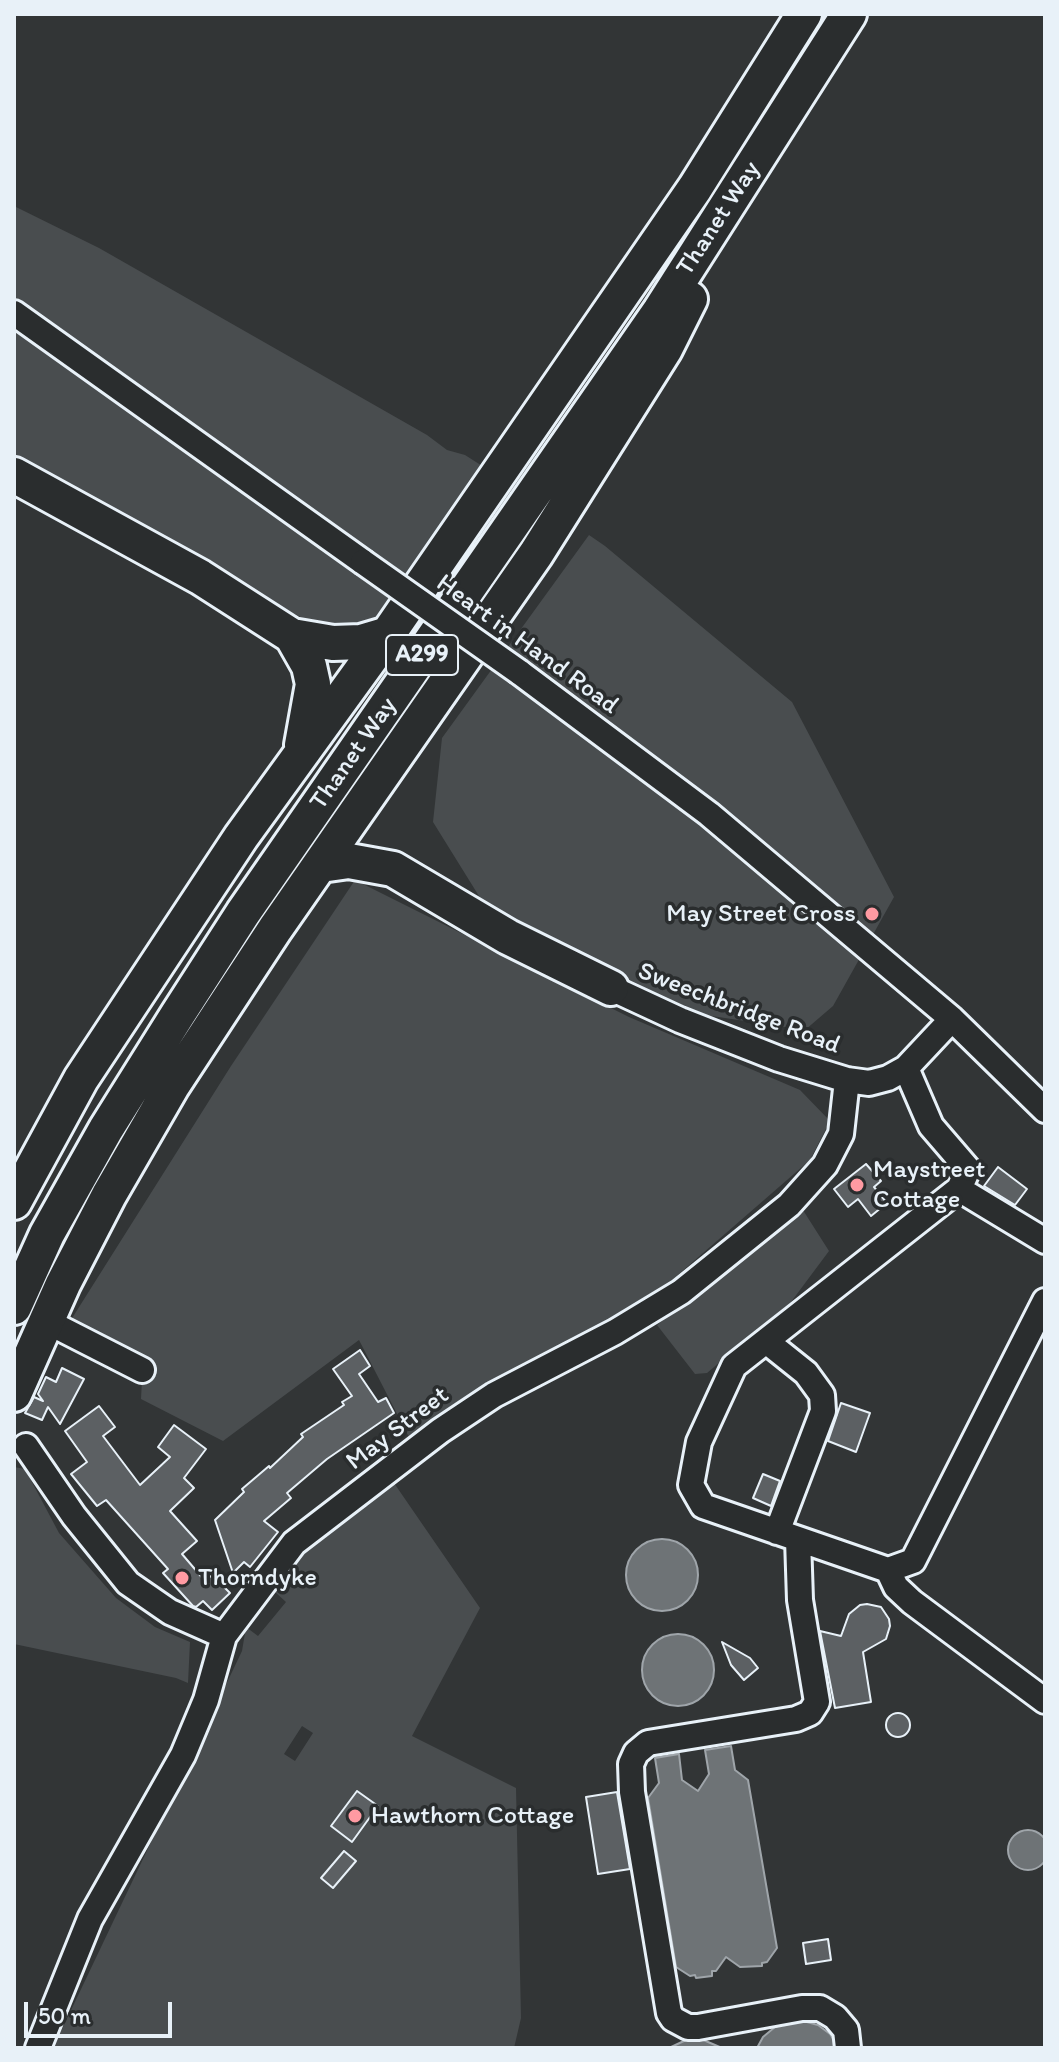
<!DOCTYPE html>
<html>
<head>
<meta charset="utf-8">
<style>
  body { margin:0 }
  #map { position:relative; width:1059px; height:2062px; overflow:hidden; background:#323536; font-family:Itim,sans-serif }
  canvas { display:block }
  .frame { position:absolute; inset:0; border:16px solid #e8f1f8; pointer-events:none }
  .scale { position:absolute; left:24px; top:2002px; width:148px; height:36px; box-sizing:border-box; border:4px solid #e8f1f8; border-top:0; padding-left:10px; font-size:24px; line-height:28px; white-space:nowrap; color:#e8f1f8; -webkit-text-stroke:6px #2a2d2e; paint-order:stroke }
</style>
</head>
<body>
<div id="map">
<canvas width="1059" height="2062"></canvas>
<div class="frame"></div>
<div class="scale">50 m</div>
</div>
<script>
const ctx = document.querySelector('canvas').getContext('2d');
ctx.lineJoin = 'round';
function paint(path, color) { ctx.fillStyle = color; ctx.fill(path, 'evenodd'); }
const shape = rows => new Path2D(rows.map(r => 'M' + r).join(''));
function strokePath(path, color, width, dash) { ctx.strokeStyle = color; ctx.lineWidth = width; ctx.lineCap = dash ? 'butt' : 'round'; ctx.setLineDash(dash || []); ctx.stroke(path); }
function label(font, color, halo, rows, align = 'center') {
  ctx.font = font + ' Itim,sans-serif'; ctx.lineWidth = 7; ctx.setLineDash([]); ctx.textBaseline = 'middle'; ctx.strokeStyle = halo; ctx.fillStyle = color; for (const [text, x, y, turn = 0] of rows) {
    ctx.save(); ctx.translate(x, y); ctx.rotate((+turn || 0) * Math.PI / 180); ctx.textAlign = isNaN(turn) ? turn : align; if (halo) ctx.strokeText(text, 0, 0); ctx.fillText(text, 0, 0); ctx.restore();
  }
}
paint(shape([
  [14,206,99,248,427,435,447,450,465,455,487,469,368,633,326,631,14,461],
  [589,535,605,546,792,702,894,897,833,1006,805,1030,705,1015,617,976,487,909,433,822,442,738],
  [355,880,629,1017,800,1090,830,1121,810,1160,672,1280,411,1441,359,1340,223,1441,141,1399,143,1360,69,1323,231,1066],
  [801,1207,829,1251,791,1302,707,1373,695,1374,657,1325],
  [14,1467,25,1469,59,1533,116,1598,155,1627,190,1642,188,1683,176,1678,14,1644],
  [394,1483,480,1608,412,1736,516,1788,521,2018,514,2048,53,2048,242,1651,246,1627,258,1636,286,1602,275,1592,306,1546],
  [302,1726,313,1733,295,1761,284,1754],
  [357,1791,378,1806,352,1841,331,1825],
  [344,1851,356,1862,333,1888,321,1878]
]), '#494d4f');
const water = shape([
  '626 1575a36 36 0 1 1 72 0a36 36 0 1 1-72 0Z',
  '642 1670a36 36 0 1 1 72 0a36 36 0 1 1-72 0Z',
  [731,1746,735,1770,748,1780,777,1948,767,1962,762,1963,762,1966,740,1967,726,1957,716,1971,712,1971,712,1976,696,1978,695,1975,690,1976,676,1967,648,1798,659,1783,655,1758,679,1754,682,1780,698,1791,709,1774,705,1750,731,1746],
  '1008 1850a20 20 0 1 1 40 0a20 20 0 1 1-40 0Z',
  [803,2021,818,2025,830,2034,839,2048,757,2048,763,2037,775,2027,788,2022,803,2021],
  [701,2039,722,2048,669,2048,686,2040,701,2039]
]);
paint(water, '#6e7376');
strokePath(water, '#9fa5aa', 2);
const building = shape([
  [866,1164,881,1181,874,1187,887,1203,871,1216,858,1199,848,1207,834,1189,866,1164],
  [998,1167,1027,1189,1015,1205,984,1186,998,1167],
  [360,1350,370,1366,359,1374,378,1402,386,1398,394,1413,327,1459,287,1493,291,1498,264,1521,278,1532,250,1567,244,1562,233,1573,215,1520,244,1492,242,1489,269,1466,270,1468,303,1437,301,1434,344,1405,342,1402,352,1396,333,1369,360,1350],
  [62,1368,84,1379,60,1424,48,1407,42,1420,25,1413,34,1397,43,1401,38,1394,46,1377,56,1382,62,1368],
  [841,1403,870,1413,856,1452,828,1441,841,1403],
  [99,1406,115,1427,103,1436,140,1485,170,1457,158,1447,174,1425,206,1449,184,1478,194,1488,170,1511,197,1541,182,1554,205,1581,212,1575,230,1593,212,1610,203,1601,196,1607,193,1606,163,1573,168,1569,106,1500,97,1506,71,1474,87,1462,65,1431,99,1406],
  [763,1474,780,1481,771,1506,753,1498,763,1474],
  [867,1604,881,1607,889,1619,890,1626,886,1639,863,1652,871,1702,835,1708,820,1631,841,1636,849,1614,860,1605,867,1604],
  [722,1642,750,1658,758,1668,744,1680,731,1665,722,1642],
  '886 1725a12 12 0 1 1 24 0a12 12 0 1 1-24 0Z',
  [357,1791,378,1806,352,1842,331,1826,357,1791],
  [617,1792,630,1869,598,1874,586,1797,617,1792],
  [344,1851,356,1861,333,1888,321,1878,344,1851],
  [828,1939,831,1960,806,1964,803,1943,828,1939]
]);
paint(building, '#5c6063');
strokePath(building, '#e8f1f8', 2);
const minor = shape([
  [14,313,363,562],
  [519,672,709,814,952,1019,1045,1110],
  [611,988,680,1020,779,1059,847,1080,869,1083,888,1078,906,1068,952,1019],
  [906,1068,931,1126,968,1169,959,1189,734,1366,699,1442,691,1485,703,1506,888,1570,913,1561,1045,1301],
  [959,1189,1045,1241],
  [46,1321,142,1370],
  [766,1341,806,1373,822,1395,823,1411,777,1532],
  [26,1446,74,1516,128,1583,170,1612,224,1636],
  [798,1539,800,1600,817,1702,810,1713,796,1719,648,1743,636,1753,631,1764,632,1792,669,2013,673,2019,688,2027,698,2027,802,2008,820,2008,835,2017,846,2030,848,2048],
  [888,1570,896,1587,912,1602,1045,1701],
  [38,2048,90,1919,183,1755,206,1700,224,1636,294,1543,440,1431,494,1395,615,1332,681,1292,789,1205,825,1165,841,1134,847,1080]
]);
const highway = shape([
  [14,475,200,577,292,636,333,643,361,642,388,634],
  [292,636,309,666,313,684,302,745],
  [321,865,349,861,393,869,508,937,611,988],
  [14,1202,81,1079,241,837,388,634,695,188,804,14],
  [14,1307,47,1234,106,1129,178,1014,243,913,660,311,849,14],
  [14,1394,63,1284,109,1195,172,1086,275,929,536,554,665,349,690,299]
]);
strokePath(minor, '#e8f1f8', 30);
strokePath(highway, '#e8f1f8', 40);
strokePath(minor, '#2a2d2e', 24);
strokePath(highway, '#2a2d2e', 34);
const minorBridge = shape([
  [363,562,519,672]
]);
strokePath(minorBridge, '#e8f1f8', 30, []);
strokePath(minorBridge, '#2a2d2e', 24);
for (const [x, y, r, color] of [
  [872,914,8,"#ff9aa2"],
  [857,1185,8,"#ff9aa2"],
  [182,1578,8,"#ff9aa2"],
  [355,1816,8,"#ff9aa2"]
]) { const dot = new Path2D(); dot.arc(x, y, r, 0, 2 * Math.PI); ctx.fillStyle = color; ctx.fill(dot); strokePath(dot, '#2a2d2e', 3); }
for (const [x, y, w] of [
  [422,655,72]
]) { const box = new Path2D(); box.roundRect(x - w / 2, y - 20, w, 40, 6); ctx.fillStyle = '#2a2d2e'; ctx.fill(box); strokePath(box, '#e8f1f8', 2); }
label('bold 24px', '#e8f1f8', null, [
  ["A299",422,655]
]);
label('26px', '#e8f1f8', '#2a2d2e', [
  ["Thanet Way",719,219,-57],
  ["Heart in Hand Road",527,645,36],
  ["Thanet Way",354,754,-55],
  ["Sweechbridge Road",739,1009,21],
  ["May Street",398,1429,-37]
]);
label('26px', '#e8f1f8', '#2a2d2e', [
  ["May Street Cross",856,914,"right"],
  ["Maystreet",873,1170],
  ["Cottage",873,1200],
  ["Thorndyke",198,1578],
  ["Hawthorn Cottage",371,1816]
], 'left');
</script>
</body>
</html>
